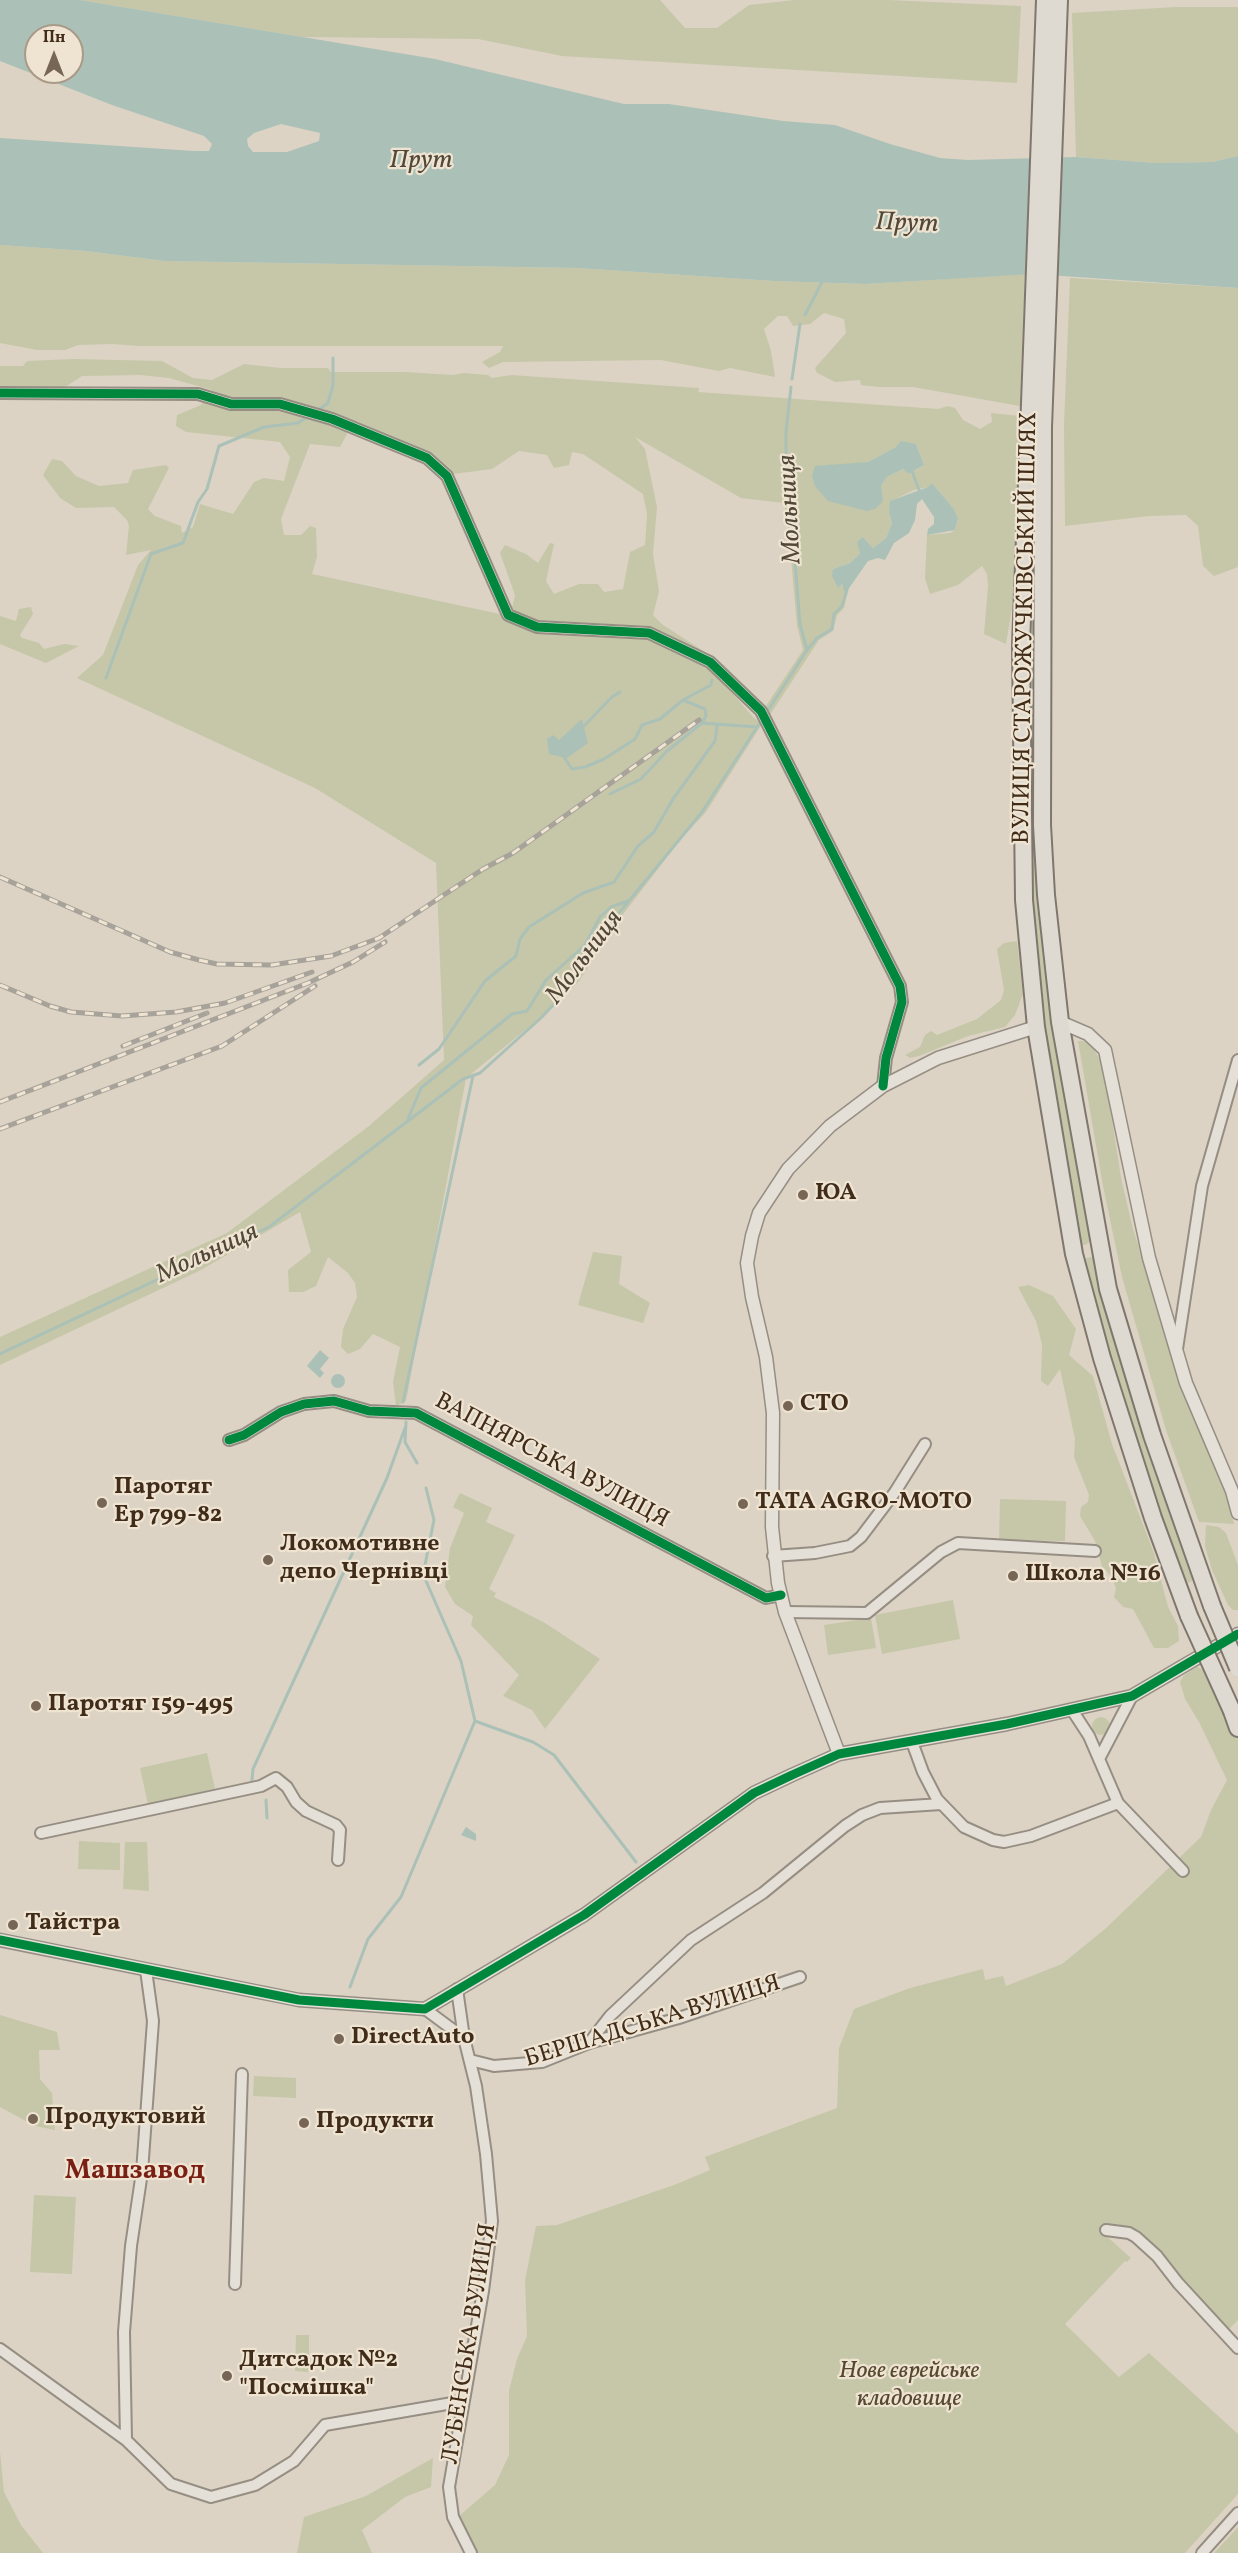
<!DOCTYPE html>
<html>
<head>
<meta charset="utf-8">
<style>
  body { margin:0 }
  #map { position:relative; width:1238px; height:2553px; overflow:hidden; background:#dcd3c4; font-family:Vollkorn,serif }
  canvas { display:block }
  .north { position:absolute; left:24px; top:24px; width:60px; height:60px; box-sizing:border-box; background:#efe4d2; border:2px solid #a99a88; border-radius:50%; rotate:0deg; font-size:16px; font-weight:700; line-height:24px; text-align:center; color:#402c19 }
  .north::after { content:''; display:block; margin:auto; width:21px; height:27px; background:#765; clip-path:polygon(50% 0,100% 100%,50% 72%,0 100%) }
</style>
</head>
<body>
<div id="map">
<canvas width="1238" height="2553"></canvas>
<div class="north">Пн</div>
</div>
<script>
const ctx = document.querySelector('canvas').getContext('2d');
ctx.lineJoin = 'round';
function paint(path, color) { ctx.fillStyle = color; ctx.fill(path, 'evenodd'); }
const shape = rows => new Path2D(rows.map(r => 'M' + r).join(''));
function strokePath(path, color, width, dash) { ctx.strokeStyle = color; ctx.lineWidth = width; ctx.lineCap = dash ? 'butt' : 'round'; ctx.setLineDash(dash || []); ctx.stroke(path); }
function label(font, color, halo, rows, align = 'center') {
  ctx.font = font + ' Vollkorn,serif'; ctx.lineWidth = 4.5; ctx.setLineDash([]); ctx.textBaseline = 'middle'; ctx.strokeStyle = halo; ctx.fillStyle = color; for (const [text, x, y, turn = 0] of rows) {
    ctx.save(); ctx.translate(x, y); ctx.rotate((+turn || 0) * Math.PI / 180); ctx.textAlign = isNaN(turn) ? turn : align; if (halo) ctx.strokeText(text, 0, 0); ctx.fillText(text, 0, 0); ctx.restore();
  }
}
paint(shape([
  [80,0,660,0,685,28,717,28,749,5,795,0,888,0,1021,6,1017,83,562,56,478,39,303,37],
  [1176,7,1238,7,1238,156,1212,162,1156,163,1076,157,1072,13],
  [0,245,86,251,164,261,577,268,774,281,866,284,1025,274,1020,406,913,387,878,387,861,385,860,380,835,382,817,373,815,368,846,333,844,319,824,313,810,324,793,326,787,316,778,316,764,329,771,351,775,377,730,368,719,371,661,360,503,362,489,368,482,362,500,352,503,346,140,346,112,344,78,345,65,350,37,350,0,343],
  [1070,278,1238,288,1238,567,1214,576,1203,566,1198,526,1186,515,1149,516,1065,526,1064,424],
  [73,359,162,361,193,378,212,380,244,364,281,368,328,368,331,372,404,372,453,375,464,373,488,375,492,378,511,375,699,388,698,392,938,409,948,406,955,408,963,420,980,429,992,422,991,413,1020,416,1018,452,1022,453,1022,478,1012,608,1006,644,984,634,988,586,987,574,982,566,958,585,930,594,925,578,927,535,950,533,955,530,958,518,954,509,932,483,928,487,914,490,891,501,889,513,892,523,886,538,873,548,863,537,860,553,850,563,833,569,847,594,844,608,837,615,833,631,819,640,768,718,764,709,803,650,797,625,788,525,784,503,741,498,635,437,645,449,657,507,653,554,659,591,653,615,663,625,705,652,690,654,708,665,753,717,762,724,706,812,681,839,611,930,580,980,555,1006,466,1078,406,1401,396,1406,393,1382,400,1347,373,1334,360,1349,348,1354,341,1347,343,1329,357,1297,355,1283,348,1273,328,1257,316,1286,303,1292,289,1292,288,1270,311,1252,300,1212,201,1270,0,1365,0,1337,227,1233,369,1126,444,1060,436,863,315,788,77,678,103,655,138,565,151,550,126,555,129,526,127,520,114,507,76,508,60,498,43,475,52,459,62,461,76,476,99,486,128,483,133,470,166,465,169,468,148,509,155,516,181,526,182,533,193,527,200,504,233,514,254,482,264,478,284,481,290,457,280,442,186,432,176,426,177,415,201,405,212,390,169,378,140,375,82,376,59,391,0,390,0,366,23,366,27,361],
  [344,422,429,454,453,474,492,469,519,451,547,455,554,468,569,465,572,452,583,454,643,494,647,514,645,545,630,552,623,589,604,592,598,584,579,584,554,594,546,581,554,544,550,543,538,563,526,554,505,545,500,553,515,595,512,608,546,634,500,614,312,574,317,557,316,528,310,526,301,535,284,535,281,519,310,444,340,447,347,434],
  [916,444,924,465,910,474,903,469,887,477,881,486,825,465,836,467,868,462,896,447],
  [1030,509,1038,816,1031,819,1015,646],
  [31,607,33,614,20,635,22,638,39,643,44,649,64,644,79,646,46,663,0,644,0,616,16,621,19,609],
  [1032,831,1038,834,1076,1154,1091,1241,1085,1245,1079,1245,1043,1027,1026,833],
  [1017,941,1023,994,1015,1015,1005,1027,968,1036,919,1056,910,1058,905,1055,920,1047,925,1035,931,1031,937,1035,977,1019,1001,1000,1004,990,997,949,1004,943],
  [1078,1041,1084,1041,1093,1048,1104,1067,1121,1178,1133,1229,1183,1386,1222,1479,1234,1524,1199,1522,1166,1430,1122,1277,1103,1186],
  [593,1252,622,1256,619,1284,650,1303,643,1323,578,1305],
  [1090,1257,1094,1258,1102,1290,1194,1576,1192,1581,1188,1583,1182,1580,1134,1440,1081,1260],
  [1029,1285,1053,1296,1076,1329,1069,1355,1093,1376,1112,1444,1154,1553,1168,1607,1178,1626,1179,1641,1168,1648,1154,1648,1133,1609,1123,1607,1114,1597,1116,1588,1111,1576,1102,1566,1095,1541,1080,1516,1081,1507,1088,1502,1089,1495,1074,1457,1075,1439,1060,1369,1048,1386,1041,1381,1042,1344,1036,1321,1018,1287],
  [460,1493,492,1508,486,1522,515,1535,489,1589,496,1593,494,1597,545,1623,600,1659,545,1729,532,1710,503,1696,519,1675,471,1625,473,1616,455,1604,445,1587,450,1548,464,1513,453,1507],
  [1000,1499,1066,1501,1065,1541,999,1540],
  [1206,1525,1219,1527,1226,1533,1238,1565,1238,1610,1233,1610,1228,1605,1212,1570,1205,1546],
  [953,1600,960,1639,882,1654,875,1615],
  [871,1618,876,1648,828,1655,824,1625],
  [1197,1667,1208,1672,1221,1696,1238,1737,1238,2320,1226,2332,1138,2235,1103,2233,1131,2258,1127,2262,1125,2261,1065,2324,1119,2377,1149,2353,1238,2434,1238,2494,1185,2553,473,2553,458,2517,495,2485,509,2455,509,2391,517,2359,527,2336,525,2280,536,2226,557,2225,674,2185,710,2170,705,2157,837,2108,839,2048,854,2009,910,1988,983,1969,985,1980,1003,1976,1006,1986,1062,1964,1105,1929,1201,1837,1211,1810,1227,1780,1199,1722,1185,1699,1180,1682,1184,1675],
  '1092 1726a9 9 0 1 1 18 0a9 9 0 1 1-18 0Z',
  [207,1753,215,1789,148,1804,140,1768],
  [79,1841,120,1843,120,1870,78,1869],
  [125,1842,147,1842,149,1891,123,1889],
  [0,2015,57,2032,60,2050,39,2050,40,2079,52,2093,55,2130,35,2126,0,2107],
  [254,2076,296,2078,296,2098,253,2096],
  [34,2195,76,2197,72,2274,30,2272],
  [296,2335,309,2335,309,2372,295,2371],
  [0,2452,4,2492,21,2525,43,2553,0,2553],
  [433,2458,431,2487,405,2497,362,2530,372,2553,297,2553,304,2517,366,2496],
  [1238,2527,1238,2553,1214,2553,1229,2537]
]), '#c5c7a8');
paint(shape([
  [0,0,80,0,435,59,624,104,669,104,783,121,835,125,890,144,940,158,968,160,1076,157,1156,163,1212,162,1238,156,1238,288,1033,274,866,284,774,281,577,268,164,261,86,251,0,245,0,138,194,151,209,151,212,144,204,136,112,105,0,61],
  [36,36,72,36,72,72,36,72],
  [281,124,320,133,319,141,287,152,253,152,248,146,247,139,254,133],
  [901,441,916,444,924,465,909,474,903,469,887,477,881,486,883,501,875,509,867,511,828,501,815,486,812,476,815,466,868,462,896,447],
  [932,483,954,509,958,518,955,530,927,535,928,529,934,524,934,517,922,499,917,504,915,520,909,533,894,543,885,560,878,558,868,561,845,594,842,584,838,588,832,576,833,569,850,563,860,553,857,542,863,537,873,548,886,538,892,523,889,513,890,501,928,487],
  [582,719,588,743,567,758,549,754,547,739,553,735,559,740],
  [320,1350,329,1358,320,1369,324,1373,320,1378,307,1366],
  '331 1381a7 7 0 1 1 14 0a7 7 0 1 1-14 0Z',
  [466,1827,476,1834,476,1841,461,1835]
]), '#abc1b7');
strokePath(shape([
  [805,315,822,282],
  [792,379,800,324],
  [317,411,328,403,333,385,333,358],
  [912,471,919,490],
  [807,650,817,638,832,629,834,614,842,606,847,590],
  [106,678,151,554,183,543,198,502,207,489,219,446,264,427,298,423,307,417],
  [683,700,711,685,712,680],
  [765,715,807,650,800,624,792,525,786,494,786,432,791,387],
  [702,723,757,727],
  [582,728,612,697,620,692],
  [562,754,572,769,585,767,604,759,635,739,642,725,660,719,683,700,705,709,706,716,702,723,666,752,641,779,610,794],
  [419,1065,439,1049,485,981,516,956,520,939,529,927,583,893,614,882,638,846,654,832,673,799,715,741,717,726],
  [408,1119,421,1088,512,1014,527,1011,546,980,585,945,600,917,611,907,628,901],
  [0,1354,269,1227,463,1079,480,1073,542,1017,575,981,605,930,702,812,761,721],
  [403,1402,473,1076],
  [406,1422,405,1442,417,1463],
  [475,1721,533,1742,554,1755,636,1862],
  [252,1780,253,1769,387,1478,405,1428],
  [266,1800,267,1818],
  [350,1987,368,1939,401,1897,475,1721,461,1661,426,1581,424,1570,434,1520,426,1488]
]), '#abc1b7', 3);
const minor = shape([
  [0,393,198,394,231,404,280,404,332,419,427,458,447,476,508,615,537,627,649,633,710,662,761,711,900,986,902,1002,886,1058,883,1086],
  [1177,1349,1202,1186,1238,1060],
  [229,1440,244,1435,281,1412,304,1404,334,1401,369,1411,416,1413,766,1598,781,1595],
  [773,1556,815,1553,850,1546,861,1537,895,1492,925,1444],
  [785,1612,867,1613,941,1552,958,1543,1095,1551],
  [1072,1710,1089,1736,1118,1803,1183,1871],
  [912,1742,923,1772,937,1799,964,1827,993,1840,1004,1842,1031,1836,1118,1803],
  [1099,1759,1132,1696],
  [41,1833,261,1786,276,1778,287,1787,296,1802,306,1811,336,1825,340,1830,338,1860],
  [457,1989,464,2038],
  [425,2009,464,2038,476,2086,486,2154,492,2221,483,2291,449,2487,453,2517,471,2553],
  [589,2043,610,2016,691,1940,763,1893,845,1826,862,1815,880,1808,941,1804],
  [470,2060,494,2066,542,2062,589,2043,679,2018,800,1977],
  [1106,2230,1129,2233,1136,2237,1157,2256,1178,2283,1238,2348],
  [235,2284,242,2074],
  [0,2349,126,2440,171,2484,211,2497,255,2485,294,2461,325,2425,464,2401],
  [126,2440,124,2332,131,2246,142,2172,153,2021,146,1970],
  [1202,2553,1238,2513]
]);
const tertiary = shape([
  [1060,1022,1088,1034,1105,1050,1149,1258,1186,1383,1232,1491,1238,1513],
  [839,1754,785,1612,778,1583,772,1527,773,1413,766,1357,752,1297,747,1263,752,1236,759,1213,788,1169,830,1126,883,1086,938,1058,1036,1027],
  [0,1940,299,2000,425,2009,584,1915,754,1793,792,1775,839,1754,1007,1724,1132,1696,1238,1634]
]);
const primary = shape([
  [1045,0,1021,645,1024,900,1036,1027,1074,1254,1102,1358,1153,1518,1189,1616],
  [1059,0,1043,427,1042,825,1046,895,1060,1022,1108,1289,1152,1435,1212,1606],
  [1232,1711,1238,1728]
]);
strokePath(minor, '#968e83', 14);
strokePath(tertiary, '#968e83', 15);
strokePath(primary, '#7f776d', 20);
strokePath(minor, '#e4e0d8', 10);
strokePath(tertiary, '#e4e0d8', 12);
strokePath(primary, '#dfdad1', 16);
const rail = shape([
  [0,877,170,952,199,960,217,964,272,965,331,956,379,938,483,869,513,853,699,720],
  [0,985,50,1006,71,1012,122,1016,176,1012,225,1003,312,972],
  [123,1046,207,1013],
  [0,1102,308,983,353,962,385,942],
  [0,1129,222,1046,315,986]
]);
strokePath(rail, '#a7a29a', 5);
strokePath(rail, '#efe4d2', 3, [9]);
const primaryBridge = shape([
  [1212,1606,1238,1668],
  [1189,1616,1232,1711]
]);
strokePath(primaryBridge, '#7f776d', 20, []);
strokePath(primaryBridge, '#dfdad1', 16);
strokePath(shape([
  [0,393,198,394,231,404,280,404,332,419,427,458,447,476,508,615,537,627,649,633,710,662,761,711,900,986,902,1002,886,1058,883,1086],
  [229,1440,244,1435,281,1412,304,1404,334,1401,369,1411,416,1413,766,1598,781,1595],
  [0,1940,299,2000,425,2009,584,1915,754,1793,792,1775,839,1754,1007,1724,1132,1696,1238,1634]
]), '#00873e', 9);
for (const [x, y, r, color] of [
  [803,1195,6,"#765"],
  [788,1406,6,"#765"],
  [102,1503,6,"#765"],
  [743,1504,6,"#765"],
  [268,1560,6,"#765"],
  [1013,1576,6,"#765"],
  [36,1706,6,"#765"],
  [13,1925,6,"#765"],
  [339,2039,6,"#765"],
  [33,2119,6,"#765"],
  [304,2123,6,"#765"],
  [227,2376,6,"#765"]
]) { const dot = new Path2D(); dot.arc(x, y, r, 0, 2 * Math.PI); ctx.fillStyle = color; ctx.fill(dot); strokePath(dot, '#efe4d2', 2); }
label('24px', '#402c19', '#efe4d2', [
  ["ВУЛИЦЯ СТАРОЖУЧКІВСЬКИЙ ШЛЯХ",1027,628,-89],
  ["ВАПНЯРСЬКА ВУЛИЦЯ",551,1462,28],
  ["БЕРШАДСЬКА ВУЛИЦЯ",653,2023,-17],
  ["ЛУБЕНСЬКА ВУЛИЦЯ",471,2344,-81]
]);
label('bold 24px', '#402c19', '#efe4d2', [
  ["ЮА",815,1195],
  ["СТО",800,1406],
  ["Паротяг",114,1489],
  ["Ер 799-82",114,1517],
  ["TATA AGRO-MOTO",755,1504],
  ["Локомотивне",280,1546],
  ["депо Чернівці",280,1574],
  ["Школа №16",1025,1576],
  ["Паротяг 159-495",48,1706],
  ["Тайстра",25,1925],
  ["DirectAuto",351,2039],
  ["Продуктовий",45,2119],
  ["Продукти",316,2123],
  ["Дитсадок №2",239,2362],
  ["\"Посмішка\"",239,2390]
], 'left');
label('italic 24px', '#574931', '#efe4d2', [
  ["Нове єврейське",909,2373],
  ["кладовище",909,2401]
]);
label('italic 26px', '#514838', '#efe4d2', [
  ["Прут",421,162],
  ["Прут",907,225,2],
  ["Мольниця",792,509,-93],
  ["Мольниця",586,958,-53],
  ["Мольниця",208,1255,-25]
]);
label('bold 27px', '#7a1f14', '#efe4d2', [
  ["Машзавод",135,2173]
]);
</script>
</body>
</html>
